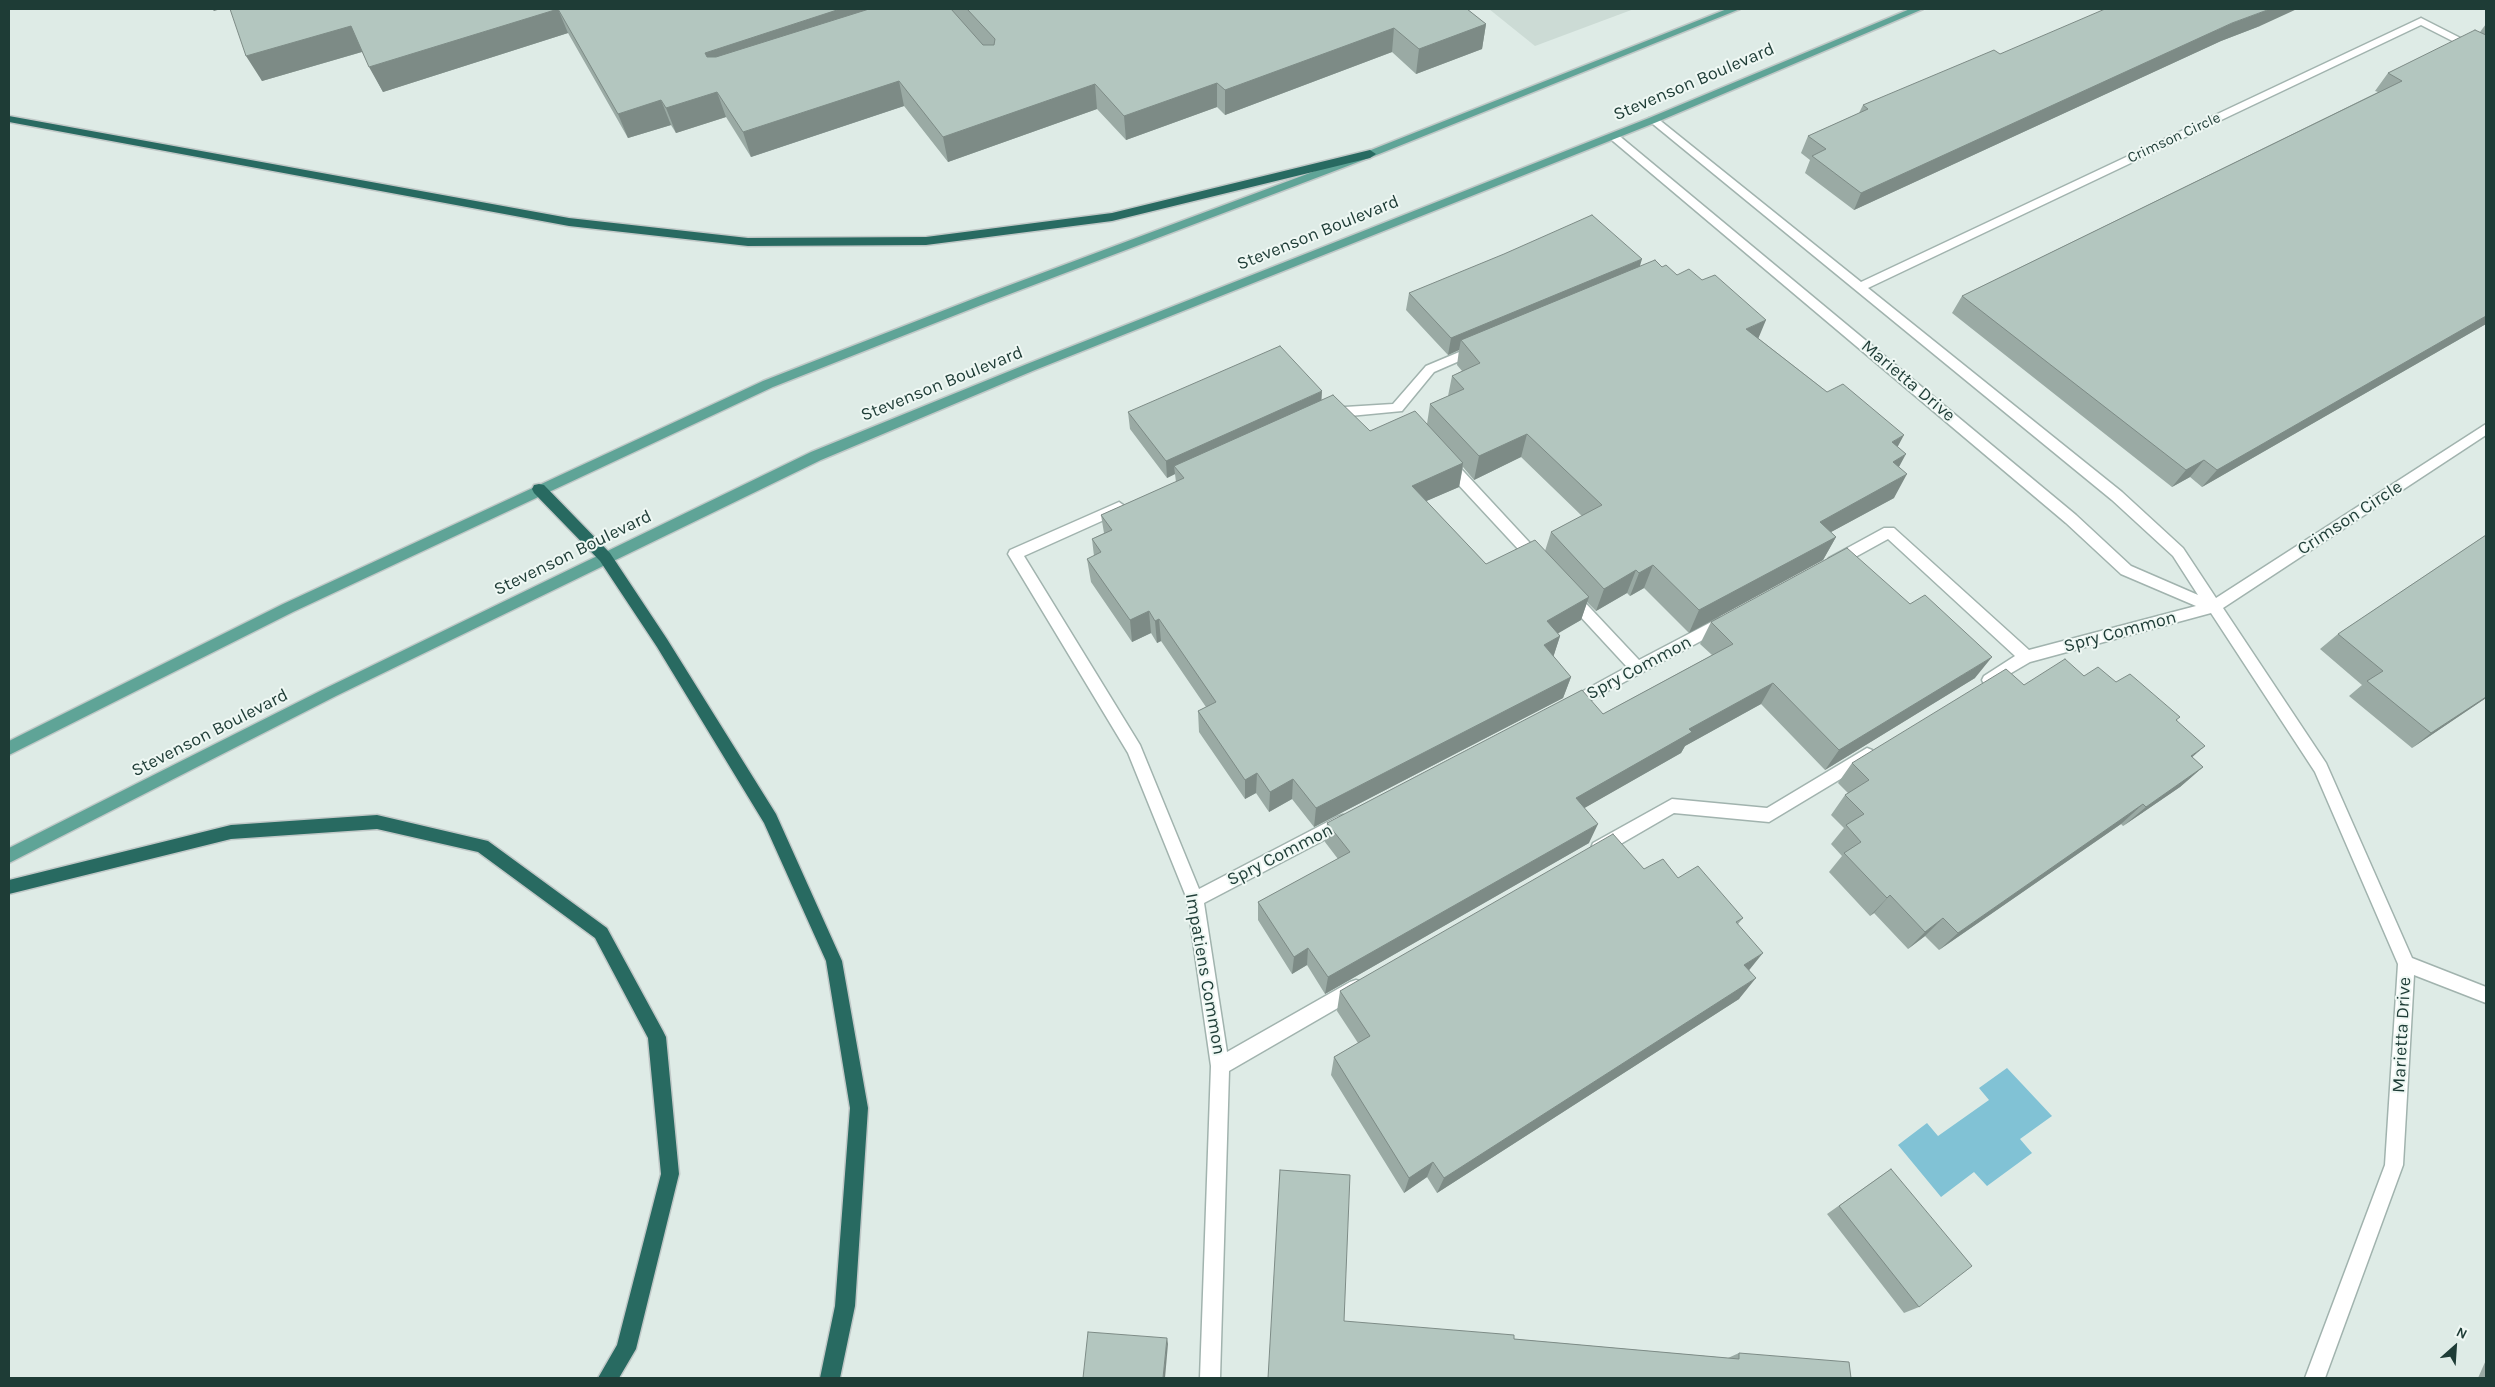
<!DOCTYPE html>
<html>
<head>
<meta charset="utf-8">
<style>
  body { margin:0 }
  #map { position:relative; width:2495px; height:1387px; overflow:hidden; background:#deebe6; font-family:Karla,sans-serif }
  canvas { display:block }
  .frame { position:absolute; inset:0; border:10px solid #1e3c36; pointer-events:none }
  .north { position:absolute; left:2430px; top:1322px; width:50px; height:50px; -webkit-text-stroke:4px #eff8f4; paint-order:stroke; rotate:26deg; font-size:14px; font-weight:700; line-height:20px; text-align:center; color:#1e3c36 }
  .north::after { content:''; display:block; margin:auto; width:18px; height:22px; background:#1e3c36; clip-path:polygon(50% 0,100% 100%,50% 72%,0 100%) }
</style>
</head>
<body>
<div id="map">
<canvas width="2495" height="1387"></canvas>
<div class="frame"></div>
<div class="north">N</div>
</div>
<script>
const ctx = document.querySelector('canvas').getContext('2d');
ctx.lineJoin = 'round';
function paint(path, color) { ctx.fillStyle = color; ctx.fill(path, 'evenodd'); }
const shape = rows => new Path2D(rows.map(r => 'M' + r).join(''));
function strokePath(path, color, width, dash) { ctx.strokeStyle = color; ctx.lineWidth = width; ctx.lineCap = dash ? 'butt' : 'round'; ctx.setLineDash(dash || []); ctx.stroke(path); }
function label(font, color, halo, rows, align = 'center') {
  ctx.font = font + ' Karla,sans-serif'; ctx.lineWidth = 4; ctx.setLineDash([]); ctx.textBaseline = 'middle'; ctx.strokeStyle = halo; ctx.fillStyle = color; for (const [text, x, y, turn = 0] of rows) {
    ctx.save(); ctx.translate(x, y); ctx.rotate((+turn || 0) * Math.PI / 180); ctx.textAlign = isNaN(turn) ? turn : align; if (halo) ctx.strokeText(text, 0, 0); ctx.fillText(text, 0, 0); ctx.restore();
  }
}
paint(shape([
  [1489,9,1634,9,1535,46]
]), '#ccdbd5');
paint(shape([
  [2007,1068,2052,1116,2020,1139,2032,1153,1987,1186,1974,1172,1941,1197,1898,1145,1927,1123,1938,1136,1989,1100,1979,1088]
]), '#81c2d5');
const minor = shape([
  [2421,18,2486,51,2486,58,2421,25,1868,288,2122,492,2183,548,2216,598,2486,424,2486,435,2223,608,2326,763,2412,958,2486,987,2486,1003,2414,975,2403,1165,2325,1378,2305,1378,2385,1165,2398,964,2315,772,2211,613,2030,662,1989,686,1984,684,1982,680,1984,676,2015,656,1888,539,1839,566,1829,566,1827,562,1829,558,1884,528,1894,528,2029,650,2196,606,2121,574,2066,523,1607,136,1609,134,1617,134,2076,515,2131,566,2198,595,2173,556,2112,500,1648,120,1649,118,1657,118,1861,282,2421,18],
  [1476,345,1482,349,1480,352,1434,372,1402,411,1329,418,1322,413,1329,408,1393,404,1426,366,1476,345],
  [1447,458,1452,459,1542,556,1544,560,1542,564,1532,564,1442,467,1440,463,1447,458],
  [1119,502,1126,507,1124,511,1024,556,1140,745,1199,889,1337,817,1343,815,1349,817,1351,822,1349,827,1204,903,1227,1052,1350,982,1356,980,1362,982,1365,988,1362,994,1229,1071,1220,1378,1200,1378,1211,1066,1187,899,1128,753,1008,554,1010,550,1119,502],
  [1571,591,1576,593,1639,660,1719,618,1729,618,1731,622,1729,626,1570,711,1565,709,1562,705,1565,701,1627,667,1566,601,1564,597,1566,593,1571,591],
  [1867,748,1872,750,1875,755,1872,760,1769,822,1674,813,1605,853,1599,855,1593,853,1591,848,1593,843,1672,799,1767,808,1867,748]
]);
const major = shape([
  [1727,9,1740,9,1374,156,986,303,773,387,293,612,9,755,9,741,283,604,763,381,978,297,1366,152,1727,9],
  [1910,9,1923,9,1657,122,1035,370,821,460,336,696,9,863,9,848,326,688,811,452,1027,364,1649,118,1910,9]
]);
const highway = shape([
  [9,116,569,218,748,238,926,237,1112,213,1370,150,1376,154,1370,158,1112,221,926,245,748,246,569,226,9,122,9,116],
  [539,484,544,485,610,553,667,639,776,814,842,961,868,1108,855,1306,840,1378,820,1378,835,1306,850,1108,826,961,764,823,657,647,600,561,534,493,532,489,534,485,539,484],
  [377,815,488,841,607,928,663,1031,666,1037,679,1174,636,1349,619,1378,598,1378,617,1345,661,1174,648,1038,595,938,478,852,377,829,231,839,9,894,9,880,231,825,377,815]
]);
strokePath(minor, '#a1b3ae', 3);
strokePath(major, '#c0c8c7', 3);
strokePath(highway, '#c0c8c7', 3);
paint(minor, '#fff');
paint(major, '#5fa497');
paint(highway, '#286a61');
paint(shape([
  [230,9,1467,9,1486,24,1482,49,1416,74,1392,52,1225,115,1217,107,1126,140,1097,109,948,162,904,106,751,157,726,117,676,133,671,125,628,138,568,33,383,92,362,52,262,81],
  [2486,24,2486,324,2202,487,2190,477,2172,487,1952,313,1962,296,2378,92,2375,91,2388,73,2480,32],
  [2260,26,2221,41,1854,210,1805,173,1810,160,1801,153,1808,136,1859,113,1863,105,2000,54],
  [1640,266,1662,267,1677,275,1898,447,1899,467,1894,498,1831,532,1836,537,1823,560,1689,633,1644,588,1630,596,1627,593,1596,611,1587,602,1581,620,1557,633,1560,636,1553,657,1571,677,1563,698,1314,827,1292,799,1269,812,1256,793,1245,799,1199,732,1198,711,1206,707,1161,641,1157,643,1151,633,1132,642,1091,582,1087,559,1094,556,1092,539,1104,533,1101,515,1176,482,1175,474,1167,478,1130,429,1128,412,1322,400,1370,431,1427,424,1430,404,1448,396,1452,376,1462,371,1457,365,1459,350,1448,355,1406,310,1409,293],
  [1521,457,1582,516,1551,532,1545,551,1486,564,1426,501,1459,487,1463,467,1474,480],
  [2486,535,2486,698,2412,748,2349,696,2362,685,2320,649,2338,634],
  [1711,622,1975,678,1825,770,1761,704,1685,746,1681,753,1584,808,1589,843,1325,994,1307,965,1292,974,1258,920,1258,902,1338,859,1325,842,1327,823,1603,714,1712,655,1700,644],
  [2084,676,2116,682,2177,720,2192,757,2203,767,2180,787,2123,826,2121,824,1939,950,1925,936,1908,949,1874,913,1870,916,1829,872,1842,856,1831,844,1844,828,1831,815,1845,795,1848,793,1838,783,1852,763,2024,685],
  [1644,869,1678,878,1743,918,1738,924,1749,970,1739,999,1437,1193,1427,1177,1404,1193,1331,1075,1334,1057,1358,1043,1337,1011,1340,991],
  [1891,1169,1919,1307,1904,1313,1827,1214],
  [1344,1321,1514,1339,1728,1358,1739,1353,1851,1378],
  [2486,1360,2486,1378,2478,1378]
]), '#9aaaa4');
paint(shape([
  [212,9,221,9,214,11],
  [558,9,568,33,383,92,369,67],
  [840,9,920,9,713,77,705,53],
  [2270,9,2297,9,2260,26,2221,41,1854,210,1861,193,2232,23],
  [1486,24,1482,49,1416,74,1419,49],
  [351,26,365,51,262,81,246,56],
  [1394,28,1392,52,1225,115,1225,90],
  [899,81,904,106,751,157,743,132],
  [1217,83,1217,107,1126,140,1124,116],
  [1095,84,1097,109,948,162,943,137],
  [717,92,726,117,676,133,666,108],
  [661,100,671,125,628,138,618,114],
  [1642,259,1637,276,1461,340,1459,350,1448,355,1451,338],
  [2486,316,2486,324,2202,487,2217,470],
  [1766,320,1756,344,1746,329],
  [1322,391,1321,409,1174,466,1175,474,1167,478,1166,461],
  [1527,434,1521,457,1474,480,1479,456],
  [1904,435,1891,459,1892,442],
  [1906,454,1893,478,1893,462],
  [2204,460,2190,477,2172,487,2186,470],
  [1463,463,1459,487,1408,509,1412,486],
  [1907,474,1894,498,1807,545,1820,522],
  [1836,537,1823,560,1689,633,1699,610],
  [1653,565,1644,588,1630,596,1639,573],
  [1636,570,1627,593,1596,611,1604,589],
  [1589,597,1581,620,1540,644,1547,621],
  [1149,611,1151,633,1132,642,1130,620],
  [1159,619,1161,641,1157,643,1155,621],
  [1560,636,1553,658,1544,645],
  [1992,657,1975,678,1825,770,1839,750],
  [1571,677,1563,698,1314,827,1316,808],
  [1773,683,1761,704,1685,746,1681,753,1567,818,1576,798,1689,729],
  [2486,697,2486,698,2412,748,2431,733],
  [2205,746,2182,766,2191,756],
  [2203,767,2180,787,2123,826,2146,807],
  [1257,773,1256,793,1245,799,1245,780],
  [1293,779,1292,799,1269,812,1270,792],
  [2143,804,2121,824,1939,950,1958,933],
  [1598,824,1589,843,1325,994,1328,977],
  [1890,895,1874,913,1870,916,1887,898],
  [1943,918,1925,936,1908,949,1925,932],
  [1308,948,1307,965,1292,974,1294,957],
  [1763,953,1746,974,1744,965],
  [1756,978,1739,999,1437,1193,1444,1178],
  [1433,1162,1427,1177,1404,1193,1409,1178],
  [1167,1338,1168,1344,1165,1378,1163,1378]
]), '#7d8b86');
const building = shape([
  [230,9,840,9,705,53,707,57,716,57,869,9,951,9,983,45,994,45,995,39,967,9,1467,9,1486,24,1419,49,1394,28,1225,90,1217,83,1124,116,1095,84,943,137,899,81,743,132,717,92,666,108,661,100,618,114,558,9,369,67,351,26,246,56,230,9],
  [2105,9,2270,9,2232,23,1861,193,1812,156,1826,149,1808,136,1868,109,1863,105,1994,50,2000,54,2105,9],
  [2475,30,2486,35,2486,316,2217,470,2204,460,2186,470,1962,296,2402,81,2388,73,2475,30],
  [1592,215,1642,259,1451,338,1409,293,1504,254,1592,215],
  [1655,260,1662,267,1666,265,1677,275,1689,269,1702,280,1715,275,1766,320,1746,329,1827,392,1843,384,1904,435,1892,442,1906,454,1893,462,1907,474,1820,522,1836,537,1699,610,1653,565,1639,573,1636,570,1604,589,1551,532,1602,505,1527,434,1479,456,1430,404,1464,389,1452,376,1480,363,1461,340,1655,260],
  [1280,346,1322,391,1166,461,1128,412,1280,346],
  [1333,395,1370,431,1415,411,1463,463,1412,486,1486,564,1535,540,1589,597,1547,621,1560,636,1544,645,1571,677,1316,808,1293,779,1270,792,1257,773,1245,780,1198,711,1216,702,1159,619,1155,621,1149,611,1130,620,1087,559,1101,552,1092,539,1112,530,1101,515,1184,478,1174,466,1333,395],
  [2486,535,2486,697,2431,733,2367,681,2383,671,2338,634,2486,535],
  [1847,548,1910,604,1925,595,1992,657,1839,750,1773,683,1689,729,1692,732,1576,798,1598,824,1328,977,1308,948,1294,957,1258,902,1350,852,1327,823,1582,690,1603,714,1733,644,1711,622,1847,548],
  [2065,659,2084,676,2098,667,2116,682,2130,674,2180,717,2176,720,2205,746,2191,756,2203,767,2146,807,2143,804,1958,933,1943,918,1925,932,1890,895,1887,898,1844,853,1861,842,1846,825,1864,814,1845,795,1869,780,1852,763,2006,669,2024,685,2065,659],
  [1613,834,1644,869,1663,859,1678,878,1698,866,1743,918,1736,922,1763,953,1744,965,1756,978,1444,1178,1433,1162,1409,1178,1334,1057,1370,1036,1340,991,1613,834],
  [1891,1169,1972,1266,1919,1307,1839,1206,1891,1169],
  [1280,1170,1350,1175,1344,1321,1514,1335,1514,1339,1739,1359,1739,1353,1849,1362,1851,1378,1268,1378,1280,1170],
  [1088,1332,1167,1338,1163,1378,1083,1378,1088,1332]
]);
paint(building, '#b3c6bf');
strokePath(building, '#7d8b86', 1);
label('15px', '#1e3c36', '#eff8f4', [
  ["Crimson Circle",2174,138,-25]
]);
label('18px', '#1e3c36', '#eff8f4', [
  ["Stevenson Boulevard",1694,82,-23],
  ["Stevenson Boulevard",1318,233,-22],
  ["Marietta Drive",1908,381,40],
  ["Stevenson Boulevard",942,384,-22],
  ["Crimson Circle",2350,518,-33],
  ["Stevenson Boulevard",573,553,-26],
  ["Spry Common",2120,632,-15],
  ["Spry Common",1639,668,-28],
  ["Stevenson Boulevard",210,733,-27],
  ["Spry Common",1280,855,-27],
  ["Impatiens Common",1205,974,80],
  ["Marietta Drive",2402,1035,-87]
]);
</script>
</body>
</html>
